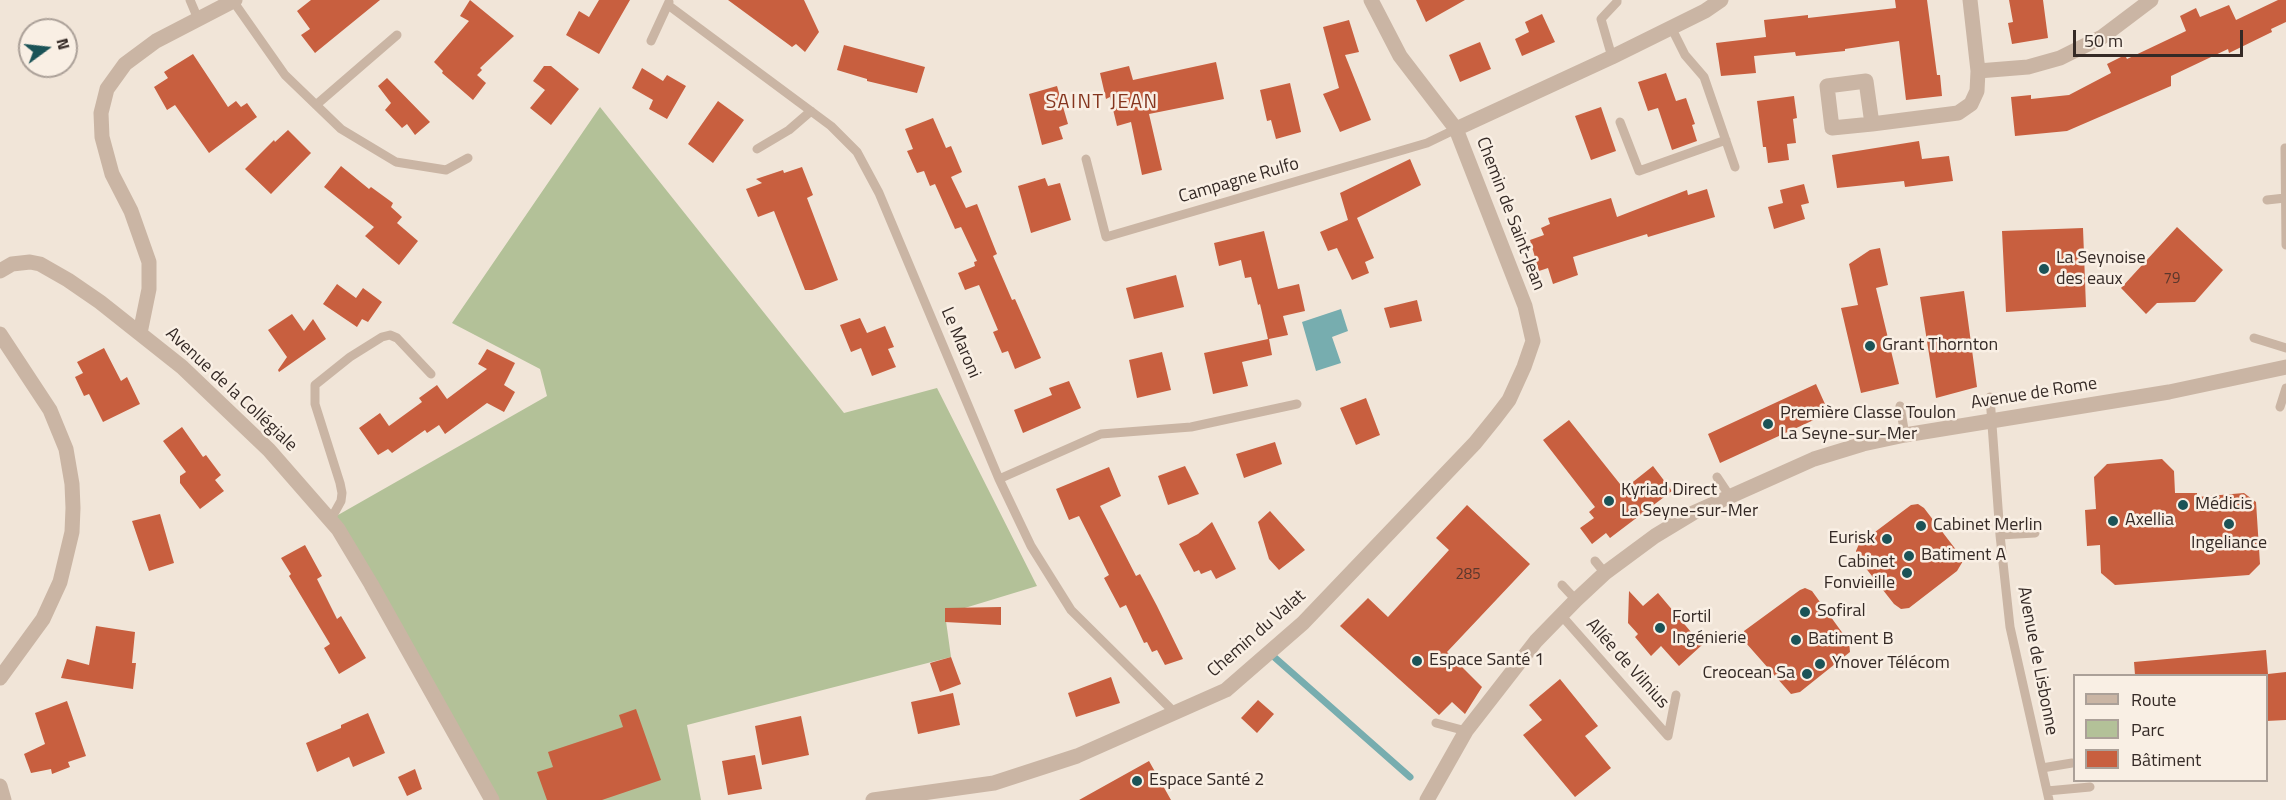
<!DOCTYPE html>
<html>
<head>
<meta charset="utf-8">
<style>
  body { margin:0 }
  #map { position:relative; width:2286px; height:800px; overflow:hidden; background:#f1e5d8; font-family:"Titillium Web",sans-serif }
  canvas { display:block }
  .legend { position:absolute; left:2073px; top:674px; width:195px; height:108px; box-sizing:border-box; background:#f9efe4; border:2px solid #aba098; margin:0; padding:8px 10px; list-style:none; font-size:18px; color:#352a26 }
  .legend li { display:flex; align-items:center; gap:12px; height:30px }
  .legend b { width:30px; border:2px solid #aba098 }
  .north { position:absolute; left:18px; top:18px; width:60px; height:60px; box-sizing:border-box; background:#f9efe4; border:2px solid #aba098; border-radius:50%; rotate:75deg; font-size:16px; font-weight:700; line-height:24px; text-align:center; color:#352a26 }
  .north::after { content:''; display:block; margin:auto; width:21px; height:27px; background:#1b5357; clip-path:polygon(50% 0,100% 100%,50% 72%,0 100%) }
  .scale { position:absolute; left:2073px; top:30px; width:170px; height:27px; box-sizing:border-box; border:3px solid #352a26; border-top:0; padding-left:8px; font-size:18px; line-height:21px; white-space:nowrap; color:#352a26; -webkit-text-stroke:4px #f9efe4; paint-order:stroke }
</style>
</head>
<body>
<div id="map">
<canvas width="2286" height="800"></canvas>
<ul class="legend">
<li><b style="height:8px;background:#cab5a4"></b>Route</li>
<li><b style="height:16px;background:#b3c198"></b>Parc</li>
<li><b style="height:16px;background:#c85f3f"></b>Bâtiment</li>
</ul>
<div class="north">N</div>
<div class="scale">50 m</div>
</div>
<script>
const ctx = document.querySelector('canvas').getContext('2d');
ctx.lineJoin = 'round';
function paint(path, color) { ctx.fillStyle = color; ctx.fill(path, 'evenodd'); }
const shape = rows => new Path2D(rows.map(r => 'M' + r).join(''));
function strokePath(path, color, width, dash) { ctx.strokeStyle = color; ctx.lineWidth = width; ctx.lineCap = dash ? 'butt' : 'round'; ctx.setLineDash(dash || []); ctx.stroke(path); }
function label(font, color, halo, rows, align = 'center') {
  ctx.font = font + ' "Titillium Web",sans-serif'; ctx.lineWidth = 5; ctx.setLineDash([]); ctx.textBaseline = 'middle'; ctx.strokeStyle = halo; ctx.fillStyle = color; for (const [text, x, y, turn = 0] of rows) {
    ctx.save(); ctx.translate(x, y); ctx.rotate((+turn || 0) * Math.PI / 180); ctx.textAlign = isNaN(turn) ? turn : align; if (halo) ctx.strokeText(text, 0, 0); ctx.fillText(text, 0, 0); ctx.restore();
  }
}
paint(shape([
  [600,107,844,413,937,388,1037,586,945,614,951,657,687,725,701,800,492,800,331,519,547,396,540,369,452,323]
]), '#b3c198');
paint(shape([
  [1341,309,1348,331,1332,337,1341,363,1316,371,1302,322]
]), '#77adaf');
strokePath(shape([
  [1273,656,1410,777]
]), '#77adaf', 7);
paint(shape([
  [311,0,380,0,315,53,301,35,310,29,297,11],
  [470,0,514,36,480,68,482,70,477,75,486,83,473,100,442,73,443,71,434,62,469,21,460,16],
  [599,0,630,0,599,54,566,35,579,11,589,17],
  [728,0,804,0,819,32,805,52,796,44,792,47],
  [1416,0,1465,0,1426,22],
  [1895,0,1927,0,1937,75,1940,75,1942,96,1906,100,1899,41,1845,49,1845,51,1796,56,1795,52,1754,56,1756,73,1721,76,1716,43,1766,37,1764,20,1808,15,1808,18,1896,8],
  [2009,0,2043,0,2048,38,2012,44,2008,23,2013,22],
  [2278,0,2286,0,2286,22,2271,29,2272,32,2229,53,2228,49,2171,76,2171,86,2067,131,2015,136,2011,97,2031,95,2031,99,2069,95,2111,73,2107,64,2125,55,2127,59,2186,31,2180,16,2196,8,2200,17,2229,5,2236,20],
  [1542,14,1555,42,1522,56,1515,39,1529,32,1525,22],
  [1349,20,1359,52,1345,55,1371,120,1340,132,1323,94,1339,88,1323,27],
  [1480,42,1491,69,1460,82,1449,55],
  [844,45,925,67,917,93,867,81,867,79,837,70],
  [193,54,228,107,236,101,241,107,247,103,257,117,209,153,175,105,167,110,154,87,168,78,164,72],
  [1216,62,1224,99,1149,114,1162,170,1142,175,1131,122,1117,126,1110,97,1106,99,1100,73,1129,66,1133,80],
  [544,66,551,66,579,89,551,125,530,108,545,90,533,81],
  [642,68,663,81,667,75,686,86,667,119,649,109,653,100,632,88],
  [1666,73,1676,101,1686,98,1695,124,1692,125,1697,141,1672,150,1658,108,1648,111,1638,82],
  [387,78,430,122,415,135,407,124,402,128,385,110,391,103,378,86],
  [1290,83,1301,132,1276,139,1271,120,1267,121,1260,90],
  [1057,86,1068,124,1059,127,1063,139,1042,145,1029,94],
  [1794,96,1797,118,1793,119,1796,143,1787,144,1789,160,1768,163,1766,147,1763,147,1757,101],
  [718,101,744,120,713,163,688,144],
  [1601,107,1616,151,1591,160,1575,116],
  [933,118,946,148,951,146,962,172,951,177,966,208,977,204,997,254,993,256,1012,300,1015,299,1041,358,1015,369,1008,351,1002,353,993,332,998,330,979,285,965,290,958,273,975,266,974,262,977,261,961,227,955,229,935,184,930,186,924,171,917,173,907,151,913,149,905,129],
  [288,130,311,153,271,194,245,169,274,140,275,142],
  [1919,141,1922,159,1949,156,1953,181,1905,187,1904,181,1837,188,1832,155],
  [1410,159,1421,185,1357,218,1374,258,1365,262,1369,273,1352,280,1337,248,1328,251,1320,232,1348,220,1340,193],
  [341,166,369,189,371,187,393,203,391,207,402,217,397,223,418,241,399,265,365,236,374,227,324,187],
  [802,167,813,195,807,198,838,280,812,290,805,290,774,211,758,217,746,189,762,183,756,179,783,170,784,173],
  [1045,178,1048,186,1060,183,1071,220,1031,233,1018,186],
  [1804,184,1809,203,1801,205,1805,219,1774,229,1768,207,1783,203,1780,190],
  [1707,189,1715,217,1648,237,1647,234,1573,257,1578,275,1553,284,1548,268,1539,271,1530,240,1544,235,1541,228,1550,224,1548,218,1611,198,1617,217,1687,190,1688,195],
  [2177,227,2223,270,2195,302,2157,303,2146,314,2121,288],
  [2083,228,2086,307,2006,312,2002,231],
  [1264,231,1278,289,1299,284,1305,311,1283,316,1288,335,1269,339,1272,355,1242,362,1248,386,1213,394,1204,353,1268,339,1260,304,1258,305,1251,277,1245,278,1241,260,1219,266,1214,243],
  [1880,248,1888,285,1876,288,1899,384,1861,393,1841,308,1858,305,1849,264,1870,250],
  [1176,275,1184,307,1134,319,1126,288],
  [337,284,356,298,363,288,382,302,368,322,362,319,357,327,323,304],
  [1964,291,1977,387,1936,398,1920,297],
  [1417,300,1422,321,1390,328,1384,308],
  [292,314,304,331,313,319,326,339,279,372,278,370,287,357,268,330],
  [860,318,867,333,885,326,894,347,888,349,896,367,872,376,861,348,851,352,840,325],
  [104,348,121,381,127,377,140,404,103,422,89,394,84,396,75,377,83,373,77,362],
  [487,349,515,363,504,385,515,392,504,412,487,403,445,434,439,425,427,433,425,430,392,453,388,449,378,455,359,428,380,413,389,426,422,402,419,398,437,385,447,399,487,369,478,364],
  [1162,352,1171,390,1137,398,1129,360],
  [1069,381,1081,408,1023,433,1014,410,1052,395,1049,388],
  [1816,384,1829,413,1720,463,1708,434],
  [1366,398,1380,435,1356,445,1340,408],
  [1569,420,1624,489,1653,466,1672,491,1610,538,1606,533,1592,544,1580,528,1594,518,1589,512,1595,507,1543,440],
  [182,427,203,457,206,455,221,475,215,480,224,491,200,509,180,483,180,476,186,472,163,441],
  [1275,442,1282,464,1244,478,1236,454],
  [2162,459,2174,471,2175,493,2197,493,2197,497,2244,493,2256,502,2260,564,2249,575,2115,585,2101,573,2100,545,2087,546,2085,510,2096,509,2094,477,2107,464],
  [1185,466,1199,494,1168,505,1158,476],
  [1109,467,1121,496,1100,506,1136,576,1140,574,1157,606,1183,659,1165,665,1157,650,1152,652,1147,642,1144,643,1126,605,1120,608,1104,578,1109,575,1079,516,1069,520,1056,489],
  [1918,504,1924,508,1960,555,1963,561,1957,571,1909,608,1901,609,1894,604,1857,557,1856,551,1859,544,1911,505],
  [1467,505,1530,564,1447,652,1482,687,1465,714,1452,702,1439,715,1340,626,1368,598,1388,617,1449,550,1436,538],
  [1270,511,1305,550,1279,570,1269,559,1258,522],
  [160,514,174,563,149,571,132,521],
  [1212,522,1236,569,1216,579,1211,570,1201,574,1199,570,1194,572,1179,544,1198,534],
  [305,545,322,576,317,579,337,619,341,616,366,658,339,674,324,648,330,644,289,576,291,574,281,558],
  [1805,588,1812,591,1849,642,1850,652,1800,692,1791,694,1746,643,1744,631,1800,590],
  [1629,591,1643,606,1658,593,1702,645,1679,666,1661,646,1651,656,1635,637,1638,634,1628,623],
  [1001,607,1001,625,945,622,945,608],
  [96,626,135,632,132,663,136,663,133,689,61,678,67,659,89,665],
  [2266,650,2268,674,2286,672,2286,720,2266,721,2266,675,2135,675,2134,662],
  [951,657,961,684,940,692,930,663],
  [1111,677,1120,703,1076,717,1068,693],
  [1560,679,1598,726,1585,736,1611,768,1575,797,1523,735,1542,720,1529,705],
  [953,693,960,725,918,734,911,702],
  [1258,700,1274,714,1257,733,1241,718],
  [67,701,86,756,68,762,70,767,52,774,51,769,31,773,24,754,45,744,35,713],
  [636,709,661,780,602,800,547,800,537,772,553,767,548,752,623,727,619,715],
  [368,713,385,753,353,767,349,757,317,772,306,743,341,728,341,725],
  [801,716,809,755,762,765,755,726],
  [755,755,762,789,728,795,722,761],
  [1149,761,1171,800,1079,800],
  [415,769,422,789,407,796,398,777]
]), '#c85f3f');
strokePath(shape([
  [190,0,198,19],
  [233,1,285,75,341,129,396,162,446,170,468,158],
  [668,5,831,126,857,152,879,193,999,479,1031,546,1071,610,1175,713],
  [1671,27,1685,55,1704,77,1735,167],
  [651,41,669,2],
  [1612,57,1601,19,1617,2,1617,0],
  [316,105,397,35],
  [1620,122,1639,171,1726,140],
  [2285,148,2286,245],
  [757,149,789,130,811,111],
  [1086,159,1106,237,1427,143,1456,129],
  [2267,200,2285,198],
  [2254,338,2286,348],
  [1990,397,2000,535,2010,627,2049,800],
  [1900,406,1905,435],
  [2280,407,2286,388],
  [1717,477,1729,495],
  [999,479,1101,434,1191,427,1297,404],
  [331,519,341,501,342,493,340,483,315,404,315,385,350,357,382,337,390,335,397,338,431,374],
  [2000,535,2035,533],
  [1595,561,1605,573],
  [1562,585,1576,600],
  [1561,615,1668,736],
  [1436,723,1466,731],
  [1668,736,1676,695],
  [2042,768,2072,763],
  [2047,791,2090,787]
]), '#cab5a4', 9);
strokePath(shape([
  [1371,0,1400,56,1456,129],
  [1978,71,2028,67,2060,58,2102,37,2151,0],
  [1872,124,1866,81,1827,86,1832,128,1872,124,1958,113,1971,104,1977,91,1978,71,1970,0],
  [0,271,12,264,30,262,40,264,68,280,100,302,182,367,269,450,338,529,371,584,492,800],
  [140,333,149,289,149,262,131,211,112,174,102,137,101,113,107,89,125,64,156,41,235,0],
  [0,334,50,410,66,449,72,484,73,508,72,532,60,582,43,619,0,678],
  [0,786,4,800],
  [873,800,994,783,1077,756,1226,690,1303,623,1475,443,1496,417,1509,400,1524,367,1533,341,1525,306,1456,129,1612,57,1705,11,1721,0]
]), '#cab5a4', 15);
strokePath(shape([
  [1427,800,1466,731,1536,641,1576,600,1605,573,1655,536,1693,513,1814,459,1863,444,1905,435,2169,392,2286,367]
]), '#cab5a4', 15);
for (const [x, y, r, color] of [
  [2044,269,6,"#1b5357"],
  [1870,346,6,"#1b5357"],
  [1768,424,6,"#1b5357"],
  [1609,501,6,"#1b5357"],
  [2183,505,6,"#1b5357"],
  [2113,521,6,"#1b5357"],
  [2229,524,6,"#1b5357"],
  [1921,526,6,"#1b5357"],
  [1887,539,6,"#1b5357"],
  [1909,556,6,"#1b5357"],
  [1907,573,6,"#1b5357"],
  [1805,612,6,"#1b5357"],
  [1660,628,6,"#1b5357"],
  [1796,640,6,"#1b5357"],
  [1417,661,6,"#1b5357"],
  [1820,664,6,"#1b5357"],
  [1807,674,6,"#1b5357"],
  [1137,781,6,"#1b5357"]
]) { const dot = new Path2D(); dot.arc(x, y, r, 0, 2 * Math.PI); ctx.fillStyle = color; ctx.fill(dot); strokePath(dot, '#f9efe4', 2); }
label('15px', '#5a372c', null, [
  ["79",2172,279],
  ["285",1468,575]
]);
label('18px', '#352a26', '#f9efe4', [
  ["Campagne Rulfo",1239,181,-16],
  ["Chemin de Saint-Jean",1510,214,69],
  ["Le Maroni",960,343,67],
  ["Avenue de la Collégiale",231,390,43],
  ["Avenue de Rome",2034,394,-9],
  ["Chemin du Valat",1257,634,-41],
  ["Avenue de Lisbonne",2037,661,79],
  ["Allée de Vilnius",1627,664,48]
]);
label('18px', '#352a26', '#f9efe4', [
  ["La Seynoise",2056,259],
  ["des eaux",2056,280],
  ["Grant Thornton",1882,346],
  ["Première Classe Toulon",1780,414],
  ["La Seyne-sur-Mer",1780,435],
  ["Kyriad Direct",1621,491],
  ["La Seyne-sur-Mer",1621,512],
  ["Médicis",2195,505],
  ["Axellia",2125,521],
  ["Cabinet Merlin",1933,526],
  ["Eurisk",1875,539,"right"],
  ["Ingeliance",2229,544,"center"],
  ["Batiment A",1921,556],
  ["Cabinet",1895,563,"right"],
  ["Fonvieille",1895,584,"right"],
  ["Sofiral",1817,612],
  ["Fortil",1672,618],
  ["Ingénierie",1672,639],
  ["Batiment B",1808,640],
  ["Espace Santé 1",1429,661],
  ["Ynover Télécom",1832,664],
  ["Creocean Sa",1795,674,"right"],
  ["Espace Santé 2",1149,781]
], 'left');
ctx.letterSpacing = '1.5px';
label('20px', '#85351e', '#f9efe4', [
  ["SAINT JEAN",1102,103]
]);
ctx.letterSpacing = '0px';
</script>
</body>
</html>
